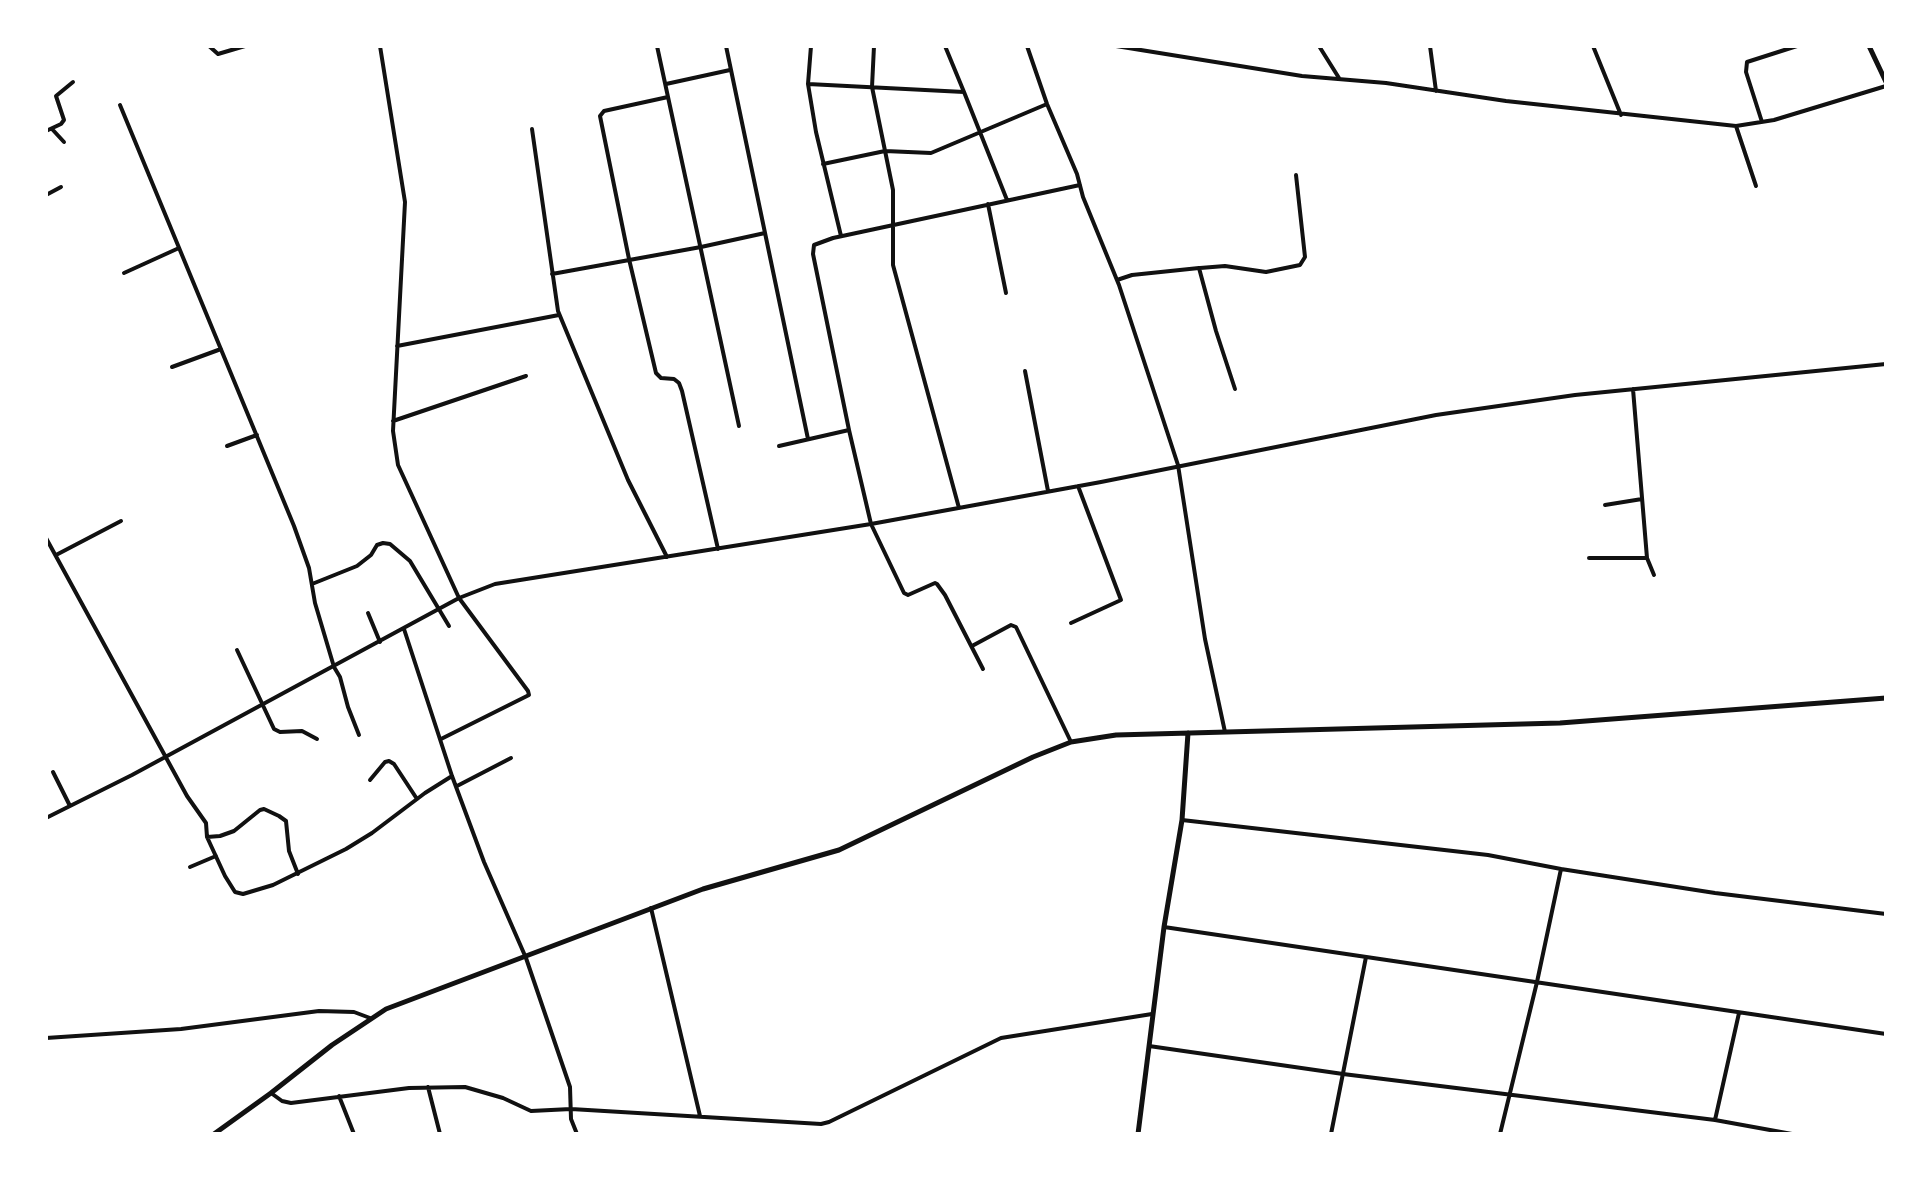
<!DOCTYPE html>
<html>
<head>
<meta charset="utf-8">
<style>
  body { margin:0 }
  #map { position:relative; width:1932px; height:1180px; overflow:hidden; background:#fff; font-family:Raleway,sans-serif }
  canvas { display:block }
  .frame { position:absolute; inset:0; border:48px solid #fff; pointer-events:none }
</style>
</head>
<body>
<div id="map">
<canvas width="1932" height="1180"></canvas>
<div class="frame"></div>
</div>
<script>
const ctx = document.querySelector('canvas').getContext('2d');
ctx.lineJoin = 'round';
const shape = rows => new Path2D(rows.map(r => 'M' + r).join(''));
function strokePath(path, color, width, dash) { ctx.strokeStyle = color; ctx.lineWidth = width; ctx.lineCap = dash ? 'butt' : 'round'; ctx.setLineDash(dash || []); ctx.stroke(path); }
strokePath(shape([
  [209,46,218,54,245,46],
  [380,46,405,202,393,431,398,465,459,598,528,691,529,695,441,739],
  [657,46,739,426],
  [726,46,808,439],
  [811,46,808,84,816,132,841,236],
  [874,46,872,87,893,190,893,265,959,508],
  [1027,46,1047,104,1077,174,1083,197,1119,285,1178,465,1205,639,1225,732],
  [1116,46,1302,76,1386,83,1506,101,1736,126,1774,120,1886,86],
  [1319,46,1339,78],
  [1430,46,1436,91],
  [1593,46,1621,115],
  [666,84,730,70],
  [808,84,964,92,945,46],
  [964,92,1007,200],
  [668,97,604,111,600,116,629,259,656,373,661,378,674,379,679,383,682,391,718,549],
  [120,105,294,526,309,568,315,603,334,667,340,677,348,707,359,735],
  [1762,122,1746,72,1747,62,1797,46],
  [1736,126,1756,186],
  [52,129,64,142],
  [532,129,558,311,628,480,667,557],
  [46,131,61,124,64,120,56,96,73,82],
  [823,164,885,151,931,153,1047,104],
  [46,195,61,187],
  [988,204,1006,293],
  [1200,268,1225,266,1266,272,1300,265,1305,257,1296,175],
  [124,273,179,248],
  [552,274,701,247,765,233],
  [1117,280,1132,275,1199,268,1216,331,1235,389],
  [397,346,559,315],
  [172,367,221,349],
  [1025,371,1048,491],
  [1633,389,1647,558,1654,575],
  [393,421,526,376],
  [849,430,813,254,814,245,833,238,1080,185],
  [227,446,257,435],
  [779,446,849,430,871,524,904,593,908,595,935,583,937,584,945,595,983,669],
  [1605,505,1642,499],
  [46,538,187,796,206,823,207,837,225,876,235,892,243,894,273,885,346,849,372,833,425,793,452,776],
  [56,555,121,521],
  [1589,558,1647,558],
  [312,584,357,566,371,555,377,545,383,543,390,544,410,561,449,626],
  [368,613,380,642],
  [1071,623,1121,600,1078,486],
  [404,629,452,776,484,862,526,958,570,1087,571,1119,577,1134],
  [972,646,1011,625,1016,627,1071,742],
  [237,650,274,729,280,732,302,731,317,739],
  [53,772,70,806],
  [370,780,385,762,389,761,394,764,417,799],
  [457,786,511,758],
  [46,818,132,775,459,598,495,584,871,524,1101,482,1436,415,1575,395,1886,364],
  [1182,820,1488,855,1561,869,1715,893,1886,914],
  [207,837,220,836,234,831,260,810,264,809,279,816,286,821,289,851,298,874],
  [190,867,216,856],
  [651,908,700,1116],
  [1164,927,1886,1034],
  [46,1038,181,1029,319,1011,354,1012,370,1018],
  [1149,1046,1343,1074,1715,1120,1792,1134],
  [428,1087,440,1134],
  [271,1093,282,1101,291,1103,409,1088,465,1087,503,1098,531,1111,571,1109,821,1124,829,1122,1001,1038,1152,1014],
  [339,1096,354,1134],
  [1715,1120,1739,1013],
  [1331,1134,1366,957],
  [1500,1134,1537,982,1561,869]
]), '#111', 4);
strokePath(shape([
  [1869,46,1886,82],
  [214,1134,271,1093,332,1045,386,1009,703,889,839,850,1033,757,1071,742,1116,735,1560,723,1886,698],
  [1138,1134,1164,927,1182,820,1188,733]
]), '#111', 5);
</script>
</body>
</html>
